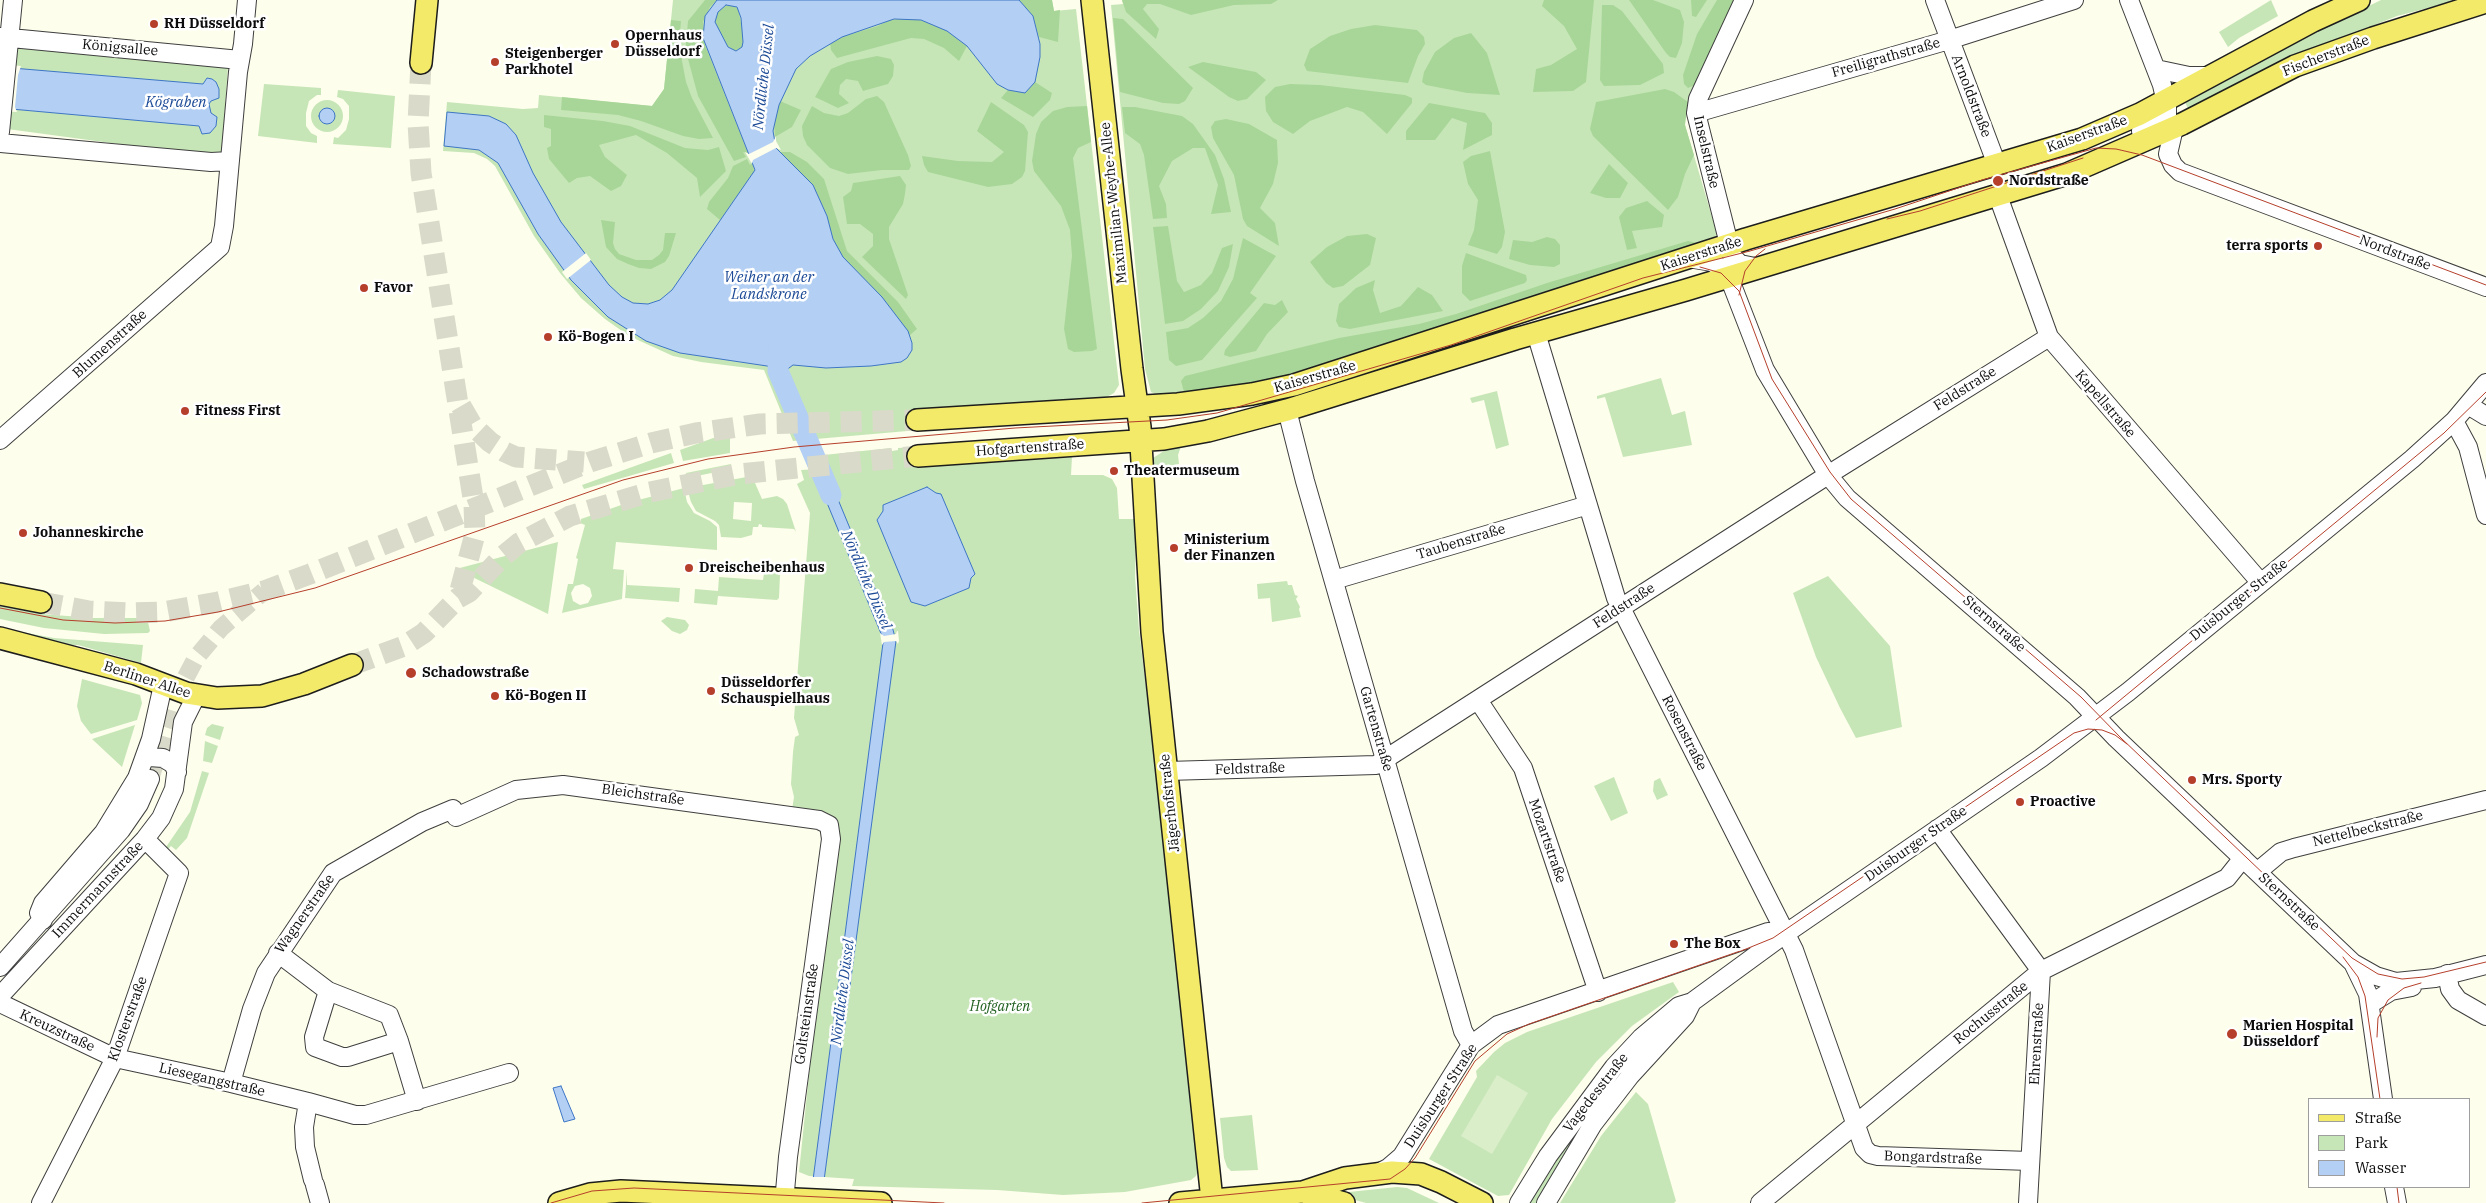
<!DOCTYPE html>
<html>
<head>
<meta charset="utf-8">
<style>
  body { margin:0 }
  #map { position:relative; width:2486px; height:1203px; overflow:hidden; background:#fefeec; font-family:"IBM Plex Serif",serif }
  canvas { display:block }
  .legend { position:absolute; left:2308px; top:1098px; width:162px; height:90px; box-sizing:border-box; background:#fff; border:1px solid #9e9e9e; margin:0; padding:6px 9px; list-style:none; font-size:15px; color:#0c0c0c }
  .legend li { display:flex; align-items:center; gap:10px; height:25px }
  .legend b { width:25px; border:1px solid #9e9e9e }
</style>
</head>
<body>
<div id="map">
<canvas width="2486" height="1203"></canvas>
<ul class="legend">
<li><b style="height:6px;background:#f2ea68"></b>Straße</li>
<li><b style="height:14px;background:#c7e6b7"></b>Park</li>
<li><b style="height:14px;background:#b3cff3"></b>Wasser</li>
</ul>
</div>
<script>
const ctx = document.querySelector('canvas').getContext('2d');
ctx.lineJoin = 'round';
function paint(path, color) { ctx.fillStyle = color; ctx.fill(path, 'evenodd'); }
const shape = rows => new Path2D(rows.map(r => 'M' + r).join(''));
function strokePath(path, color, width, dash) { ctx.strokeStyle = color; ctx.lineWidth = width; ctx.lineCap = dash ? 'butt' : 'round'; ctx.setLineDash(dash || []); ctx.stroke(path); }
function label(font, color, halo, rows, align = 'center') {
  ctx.font = font + ' "IBM Plex Serif",serif'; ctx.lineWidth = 5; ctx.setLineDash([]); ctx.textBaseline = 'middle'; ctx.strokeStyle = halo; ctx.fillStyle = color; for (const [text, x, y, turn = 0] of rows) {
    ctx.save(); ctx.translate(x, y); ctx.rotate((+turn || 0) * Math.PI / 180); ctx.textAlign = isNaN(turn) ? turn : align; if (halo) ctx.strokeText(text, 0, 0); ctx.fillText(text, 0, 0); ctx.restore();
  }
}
paint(shape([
  [673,0,1052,0,1054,11,1076,9,1119,385,1114,393,1105,398,919,430,793,441,764,370,701,362,673,356,629,336,605,319,581,298,560,273,534,236,495,166,487,159,474,153,443,151,447,102,523,109,538,108,539,95,652,106,664,89],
  [1122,0,1736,0,1690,96,1685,115,1685,125,1717,234,1713,239,1230,388,1158,395,1151,392,1145,369,1111,5,1123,4],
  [2271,0,2278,16,2239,38,2228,47,2219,32],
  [2381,0,2459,0,2397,16,2312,50,2189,111,2184,100,2221,79],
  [0,43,228,66,222,151,220,153,170,151,0,128],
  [264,84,321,88,321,95,317,95,309,101,306,113,306,126,311,133,317,136,317,143,258,136],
  [338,90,395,96,391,148,333,144,334,137,338,138,346,130,349,119,349,106,343,99,337,97],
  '311 116a16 16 0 1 1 32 0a16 16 0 1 1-32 0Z',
  [1661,378,1672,415,1685,411,1692,445,1623,457,1605,397,1597,399,1597,396],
  [1497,391,1509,445,1496,449,1484,400,1472,403,1470,398],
  [730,432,730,453,683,461,680,450],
  [1181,446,1178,455,1179,464,1154,471,1153,458,1167,449],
  [914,447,961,462,1072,457,1071,475,1103,475,1112,479,1117,488,1119,519,1136,519,1135,576,1139,630,1165,843,1199,1168,1196,1176,1191,1180,1125,1192,1063,1195,997,1190,852,1186,854,1179,809,1176,799,1172,834,831,792,810,794,797,791,784,793,752,795,737,799,735,794,718,810,513,797,484,804,480,801,470,819,469,814,456,891,448,892,451,898,450,898,448],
  [671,453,674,463,584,489,582,485],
  [731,464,731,469,687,478,686,473],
  [752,476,762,499,777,496,783,499,787,504,796,532,794,529,762,527,762,525,759,524,758,527,753,527,752,535,741,538,721,537,719,525,715,521,696,511,691,502,687,488],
  [734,502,752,503,751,521,733,519],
  [684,488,687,502,694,513,710,521,717,527,717,550,616,542,613,569,624,570,622,599,562,613,568,584,573,584,578,559,576,558,585,525,580,523,581,519,627,503],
  [583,584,590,588,592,596,588,603,580,605,573,601,571,593,575,586],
  [558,542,548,614,456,569],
  [765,566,778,567,778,575,780,575,779,598,777,600,718,596,717,605,694,603,695,589,718,591,719,577,763,580],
  [627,571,627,585,680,588,679,602,625,598],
  [1828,576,1890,646,1902,727,1856,738,1840,708,1816,657,1793,593],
  [1287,581,1288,585,1292,585,1295,595,1298,596,1296,599,1300,607,1299,609,1301,617,1272,622,1270,598,1258,599,1257,584],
  [0,606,41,614,94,618,147,618,150,631,148,633,104,634,44,628,0,619],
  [667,617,685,620,689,625,687,630,680,634,672,631,661,621],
  [0,628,54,638,143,645,141,663,78,645,60,646],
  [82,679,140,695,142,703,137,720,91,734,81,721,77,706],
  [212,724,224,727,220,740,205,735,207,728],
  [135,725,122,767,92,739],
  [205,741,218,746,212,763,203,761],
  [202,771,209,773,187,838,176,850,171,846,168,849,166,847,190,812],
  [1614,777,1628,813,1611,821,1594,786],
  [1660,778,1668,795,1657,800,1653,791,1654,781],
  [1673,982,1679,992,1632,1026,1596,1062,1552,1119,1509,1195,1498,1196,1429,1159,1477,1077,1476,1071,1494,1052,1505,1043,1527,1032],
  [1641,1044,1645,1049,1579,1132,1537,1203,1529,1203,1558,1151],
  [1636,1092,1648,1104,1676,1201,1674,1203,1560,1203,1601,1136],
  [1252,1115,1258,1170,1231,1171,1227,1167,1224,1158,1220,1118],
  [1397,1187,1407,1188,1439,1203,1366,1203,1348,1198,1349,1192]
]), '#c7e6b7');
paint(shape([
  [705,0,717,0,710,7,703,22,705,45,748,153,743,152,746,157,734,161,698,96,688,59,686,43,688,21],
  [1019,0,1052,0,1054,11,1060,10,1058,42,1039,37,1033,16],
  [1122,0,1278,0,1271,4,1234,5,1191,15,1160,4,1147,4,1143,9,1159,29,1156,39,1126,12],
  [1544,0,1594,0,1586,82,1573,91,1533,92,1536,69,1551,65,1577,49,1564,26,1542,6],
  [1629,0,1653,0,1680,10,1684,22,1682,43,1676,58,1670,57,1666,53],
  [1691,0,1707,0,1696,17,1692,16],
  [1717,0,1736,0,1695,85,1688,88,1684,84,1683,75,1697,34],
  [731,4,738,9,744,37,742,47,735,51,725,44,715,22,717,13,721,8],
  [1602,5,1613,5,1622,11,1663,64,1664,73,1640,85,1604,86,1600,80],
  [911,18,931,23,947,31,960,40,967,46,959,61,944,48,924,39,911,38,837,58,831,50,830,42,842,37,878,26,889,20],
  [1113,18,1123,19,1193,88,1185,101,1179,104,1163,103,1120,92],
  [671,20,681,21,679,45,686,82,692,98,713,138,699,139,683,136,641,121,618,115,561,110,562,97,652,106,664,89],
  [1375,25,1417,30,1424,37,1425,44,1418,56,1408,83,1307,71,1304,65,1310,49,1330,36,1351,29],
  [1471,33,1487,53,1500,95,1467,93,1426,85,1422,82,1424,72,1435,52,1454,38],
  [877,56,891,59,894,65,893,76,888,84,863,91,858,81,846,79,840,85,839,94,849,103,838,108,815,97,831,69,848,62],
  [1203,62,1256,72,1266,80,1247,99,1238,101,1229,97,1188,67],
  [1035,82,1052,93,1050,100,1033,117,1001,98,1008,90,1025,93],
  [1290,84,1320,85,1405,95,1412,98,1412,103,1387,134,1363,112,1347,107,1310,121,1293,134,1273,122,1266,111,1265,97,1275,87],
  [1665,89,1674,92,1688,102,1685,125,1694,155,1685,174,1678,197,1668,210,1593,136,1590,129,1596,102],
  [877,96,884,102,908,155,911,166,909,170,882,170,848,174,830,168,807,145,803,136,802,126,812,106,824,113,839,116,848,113,866,99],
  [780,101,801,110,792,127,775,137,774,121],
  [991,102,1024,125,1028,132,1025,171,1022,177,1012,184,988,187,928,172,924,165,922,156,958,161,992,162,1004,152,977,131],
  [1429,103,1485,113,1492,123,1492,135,1463,150,1467,123,1452,118,1435,140,1406,140,1406,131],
  [1087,106,1091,142,1078,148,1073,158,1097,349,1092,351,1074,352,1068,349,1064,329,1072,256,1070,230,1061,206,1034,171,1032,161,1036,134,1041,122,1053,111,1067,107],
  [1122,107,1135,107,1182,116,1193,124,1215,155,1224,179,1231,212,1211,214,1218,185,1205,148,1193,148,1172,161,1159,186,1166,204,1167,218,1153,219,1144,155,1140,144,1125,133],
  [544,115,603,121,630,126,685,148,708,150,719,147,726,171,700,197,697,178,667,153,636,135,599,145,605,157,627,175,621,186,611,191,590,176,577,178,569,183,549,159,547,148,551,146,551,129,544,127],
  [1226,119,1249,124,1277,140,1278,163,1273,184,1260,208,1275,223,1279,246,1247,226,1243,219,1234,175,1213,138,1211,127,1215,121],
  [1490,151,1505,232,1502,247,1497,254,1468,245,1474,230,1478,200,1468,184,1463,162,1471,156],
  [780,152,790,152,807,162,824,179,847,251,898,302,917,329,910,335,882,297,842,257,833,239,827,216,813,185],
  [747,159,750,165,753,161,754,172,720,220,707,209,709,202,728,178,733,166],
  [1609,164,1628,183,1620,198,1606,198,1590,193],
  [900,176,906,185,905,194,903,204,889,227,889,239,908,295,906,299,862,257,873,246,873,234,860,224,847,224,843,197,851,191,853,183],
  [1647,201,1664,215,1662,227,1632,231,1637,248,1627,250,1619,217,1626,208],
  [601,220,615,222,613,243,615,249,619,254,636,260,652,260,659,255,663,250,665,233,676,233,669,256,665,262,651,269,639,268,628,264,617,259,606,247],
  [1168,226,1177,281,1184,292,1201,285,1212,273,1222,248,1233,244,1229,267,1218,291,1201,309,1183,321,1165,324,1153,227],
  [1367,234,1376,238,1370,265,1343,286,1333,288,1326,283,1310,262,1327,247,1347,236],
  [1547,237,1555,239,1560,245,1560,264,1554,267,1530,265,1509,259,1513,240,1532,242],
  [1243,238,1276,256,1250,293,1257,298,1202,360,1176,366,1169,360,1166,332,1188,328,1203,318,1221,301,1233,279],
  [1688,241,1701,244,1296,376,1230,388,1184,392,1181,381,1185,376,1339,338,1419,324,1456,314,1547,283],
  [1466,253,1526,275,1527,280,1525,283,1470,301,1462,293,1462,266],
  [1375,280,1373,290,1380,313,1401,306,1418,287,1432,295,1443,311,1350,329,1339,327,1336,321,1339,304,1356,288],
  [1282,300,1288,312,1267,334,1256,351,1230,357,1224,355,1225,350,1264,303,1275,305]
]), '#a8d698');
paint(shape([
  [1497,1075,1528,1093,1492,1154,1461,1136]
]), '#daeec9');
const water = shape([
  [717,0,1019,0,1033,16,1040,44,1040,57,1035,82,1025,93,1008,90,997,84,967,46,947,31,921,20,894,19,842,37,810,56,796,69,779,105,773,131,776,148,813,185,827,216,833,239,843,257,882,297,908,331,912,343,912,350,907,358,901,362,871,366,826,368,793,365,785,371,772,371,771,367,767,366,680,353,646,341,608,317,571,280,538,234,498,163,479,150,444,146,447,112,489,116,506,124,516,135,533,173,561,222,609,285,622,297,633,303,648,304,660,300,672,290,755,170,703,38,705,16,717,0],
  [726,5,737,7,741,18,743,42,742,47,736,51,728,47,715,22,718,12,726,5],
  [0,67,203,84,207,78,212,79,216,82,219,89,219,98,211,101,209,104,211,113,217,117,216,126,210,133,202,134,199,126,0,108,0,67],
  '319 116a8 8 0 1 1 16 0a8 8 0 1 1-16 0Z',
  [775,376,787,377,796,400,785,401,775,376],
  [799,407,813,441,802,442,788,408,799,407],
  [825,468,890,625,892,626,896,641,821,1203,810,1203,883,643,882,636,813,469,825,468],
  [927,487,936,493,941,494,975,574,971,578,969,588,925,606,911,602,877,520,883,511,883,505,927,487],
  [561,1086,575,1119,564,1122,553,1088,561,1086]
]);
paint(water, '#b3cff3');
strokePath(water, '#3e76c6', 1);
paint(shape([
  [0,64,21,66,18,75,15,107,17,112,0,111],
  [776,136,776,141,781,150,776,148,753,160,752,164,745,152,749,154,773,142],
  [586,253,591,260,567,279,562,272],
  [897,631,898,631,899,641,898,644,896,641,884,642,882,645,880,633,884,636,896,634],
  [811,1177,826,1177,823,1203,808,1203]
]), '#fefeec');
strokePath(shape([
  [779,343,778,371,831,495]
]), '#b3cff3', 21);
strokePath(shape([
  [150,779,177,694,196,658,221,628,264,591]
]), '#dadaca', 18, [18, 9]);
strokePath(shape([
  [421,63,418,123,421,173,474,504,475,534,458,598],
  [461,406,472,425,490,442,505,452,516,457,584,462],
  [41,602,89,611,130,613,163,612,218,602,264,591,310,574,590,462,651,443,696,433,760,424,917,420],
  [352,665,404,646,424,633,458,598,469,592,502,557,519,543,570,516,650,492,739,474,918,456]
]), '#dadaca', 21, [21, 11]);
const minor = shape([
  [1744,0,1698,99,1696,113,1732,256,1740,264,1755,267],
  [1935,0,1997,165],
  [2129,0,2162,85,2167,107,2167,115,2162,121,2141,131],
  [0,37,240,60],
  [2156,69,2189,76,2208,76],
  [1696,113,1949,40,2074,0],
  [2174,128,2168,154,2173,165,2180,172,2486,287],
  [0,132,13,0],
  [0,143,211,162,230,161],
  [1998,196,2049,337,2261,583],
  [1688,258,1712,262,1727,272,1765,370,1828,475,1847,498,2077,697,2116,738,2353,963,2376,976,2396,982,2435,978,2486,965],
  [1536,333,1616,598,1794,950,1864,1148,1870,1154,1878,1156,2030,1161],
  [2468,405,2486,416],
  [1287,410,1305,481,1463,1031,1471,1045],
  [2454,421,2468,447,2486,515],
  [0,440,220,247,224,226,238,72,243,44,247,0],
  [1334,580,1588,505],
  [1478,700,1523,768,1598,992],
  [143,761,149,757,163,758,173,764,177,772],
  [1167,771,1376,765,1831,473,2049,337],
  [456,817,516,790,563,785,819,820,829,825,831,839,788,1157,784,1203],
  [1937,829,2041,971,2028,1203],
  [2257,872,2281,852,2294,848,2486,800],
  [43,920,39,913,43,903,104,832,137,778,151,739,163,685],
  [278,953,328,991,314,1037,315,1047,342,1057,348,1057,399,1041,417,1101],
  [2353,963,2368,994,2383,1099],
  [0,967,121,830,139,804,150,779],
  [2447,974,2450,989,2458,1000,2486,1016],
  [328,991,389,1015,399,1041],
  [0,996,145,839,161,818,174,789,183,722,196,696],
  [0,1003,115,1058,231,1083,308,1102,304,1127,305,1147,313,1180],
  [2370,1004,2391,991,2412,987],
  [231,1083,252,1009,266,973,333,873,422,822,453,809],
  [308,1102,355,1115,366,1115,509,1073],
  [1378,1173,1388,1168,1402,1156,1471,1045,1498,1025,1768,932,1785,934],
  [315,1185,320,1203],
  [2394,1187,2397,1203],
  [41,1203,115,1058,179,873,145,839],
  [1519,1203,1548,1156,1614,1067,1641,1038,1679,1006,1692,1002,1785,934,2041,758,2128,692,2412,459,2454,421,2486,383],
  [1546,1203,1593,1124,1630,1076,1685,1016,1692,1002],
  [1760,1203,2041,971,2227,878,2243,858]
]);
const major = shape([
  [1092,0,1132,369,1140,427,1152,632,1212,1200],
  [421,63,427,0],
  [917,420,1178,404,1252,394,1294,385,1746,239,2082,139,2140,114,2313,21,2359,0],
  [918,456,1164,439,1208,431,1287,410,1515,339,1686,290,2067,174,2182,124,2295,66,2373,38,2486,2],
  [0,594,41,602],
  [0,638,136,674,186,693,217,698,262,696,304,684,352,665],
  [1303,1192,1344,1203],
  [559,1203,590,1194,621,1191,881,1203],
  [1180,1203,1303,1192,1345,1178,1392,1172,1421,1174,1441,1182,1482,1203]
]);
strokePath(minor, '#3f3f3f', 20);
strokePath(major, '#1d1d1d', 24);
strokePath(minor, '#fff', 18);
strokePath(major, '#f2ea68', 21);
strokePath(shape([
  [1887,219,1920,211,2083,158],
  [1700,267,1721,273,1739,291,1772,379,1830,472,1851,499,2081,697,2121,738,2352,958,2378,974,2402,979,2424,977,2486,962],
  [1739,295,1745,271,1756,256,1765,249],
  [0,608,63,620,115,623,165,621,218,612,315,588,623,480,708,459,794,447,1015,428,1167,420,1217,413,1451,345,1643,278,1750,251,1895,209,1982,180,2096,148,2116,149,2142,155,2486,285],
  [2096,720,2444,433,2486,392],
  [2343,957,2358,977,2365,996,2380,1099],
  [2377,1037,2378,1018,2388,1000,2404,988,2421,983],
  [2397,1187,2399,1203],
  [551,1203,592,1191,634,1188,944,1203],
  [1142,1203,1390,1179,1405,1169,1415,1158,1475,1061,1507,1034,1529,1024,1746,949,1773,938,2074,733,2088,729,2102,730,2115,735,2127,744]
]), '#b53f2b', 1);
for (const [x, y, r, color] of [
  [154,24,5,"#b53f2b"],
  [615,44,5,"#b53f2b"],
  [495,62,5,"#b53f2b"],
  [1998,181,6,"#b53f2b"],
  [2318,246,5,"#b53f2b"],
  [364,288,5,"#b53f2b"],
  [548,337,5,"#b53f2b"],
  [185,411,5,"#b53f2b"],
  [1114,471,5,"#b53f2b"],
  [23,533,5,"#b53f2b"],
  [1174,548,5,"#b53f2b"],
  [689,568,5,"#b53f2b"],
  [411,673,6,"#b53f2b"],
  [711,691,5,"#b53f2b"],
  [495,696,5,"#b53f2b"],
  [2192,780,5,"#b53f2b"],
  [2020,802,5,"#b53f2b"],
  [1674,944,5,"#b53f2b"],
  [2232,1034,6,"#b53f2b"]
]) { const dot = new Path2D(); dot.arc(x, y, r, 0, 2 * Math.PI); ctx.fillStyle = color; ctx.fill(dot); strokePath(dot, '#fff', 2); }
label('bold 14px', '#0c0c0c', '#fff', [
  ["RH Düsseldorf",164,24],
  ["Opernhaus",625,36],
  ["Düsseldorf",625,52],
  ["Steigenberger",505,54],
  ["Parkhotel",505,70],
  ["Nordstraße",2009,181],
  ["terra sports",2308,246,"right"],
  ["Favor",374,288],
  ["Kö-Bogen I",558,337],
  ["Fitness First",195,411],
  ["Theatermuseum",1124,471],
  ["Johanneskirche",33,533],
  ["Ministerium",1184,540],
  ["der Finanzen",1184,556],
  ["Dreischeibenhaus",699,568],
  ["Schadowstraße",422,673],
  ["Düsseldorfer",721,683],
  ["Schauspielhaus",721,699],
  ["Kö-Bogen II",505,696],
  ["Mrs. Sporty",2202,780],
  ["Proactive",2030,802],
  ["The Box",1684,944],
  ["Marien Hospital",2243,1026],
  ["Düsseldorf",2243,1042]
], 'left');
label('14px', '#0c0c0c', '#fff', [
  ["Königsallee",120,48,5],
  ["Fischerstraße",2326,56,-21],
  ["Freiligrathstraße",1886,58,-16],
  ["Arnoldstraße",1971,96,69],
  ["Kaiserstraße",2087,134,-20],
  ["Inselstraße",1706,152,77],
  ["Maximilian-Weyhe-Allee",1114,203,-96],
  ["Nordstraße",2395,253,21],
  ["Kaiserstraße",1701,254,-18],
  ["Blumenstraße",110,344,-42],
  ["Kaiserstraße",1315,377,-16],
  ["Feldstraße",1965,389,-32],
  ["Kapellstraße",2105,404,49],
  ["Hofgartenstraße",1030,448,-4],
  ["Taubenstraße",1461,542,-17],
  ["Duisburger Straße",2239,600,-39],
  ["Feldstraße",1624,606,-33],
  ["Sternstraße",1994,624,41],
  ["Berliner Allee",147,680,18],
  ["Gartenstraße",1376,729,74],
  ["Rosenstraße",1684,733,63],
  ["Feldstraße",1250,769,-2],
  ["Bleichstraße",643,795,8],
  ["Jägerhofstraße",1170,803,-96],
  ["Nettelbeckstraße",2368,829,-14],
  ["Mozartstraße",1547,841,71],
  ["Duisburger Straße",1916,844,-35],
  ["Immermannstraße",98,890,-47],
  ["Sternstraße",2289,902,43],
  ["Wagnerstraße",305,914,-55],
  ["Rochusstraße",1991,1013,-39],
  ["Goltsteinstraße",807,1014,-82],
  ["Klosterstraße",128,1019,-70],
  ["Kreuzstraße",57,1031,25],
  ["Ehrenstraße",2037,1044,-87],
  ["Liesegangstraße",212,1080,13],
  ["Vagedesstraße",1596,1093,-52],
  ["Duisburger Straße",1441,1096,-57],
  ["Bongardstraße",1933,1158,2]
]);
label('italic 14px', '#216020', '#fff', [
  ["Hofgarten",1000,1007]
]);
label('italic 15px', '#1c4a97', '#fff', [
  ["Nördliche Düssel",764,77,-84],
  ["Kögraben",176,103],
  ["Weiher an der",769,278],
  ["Landskrone",769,295],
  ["Nördliche Düssel",866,580,67],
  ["Nördliche Düssel",843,992,-83]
]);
</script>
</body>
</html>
